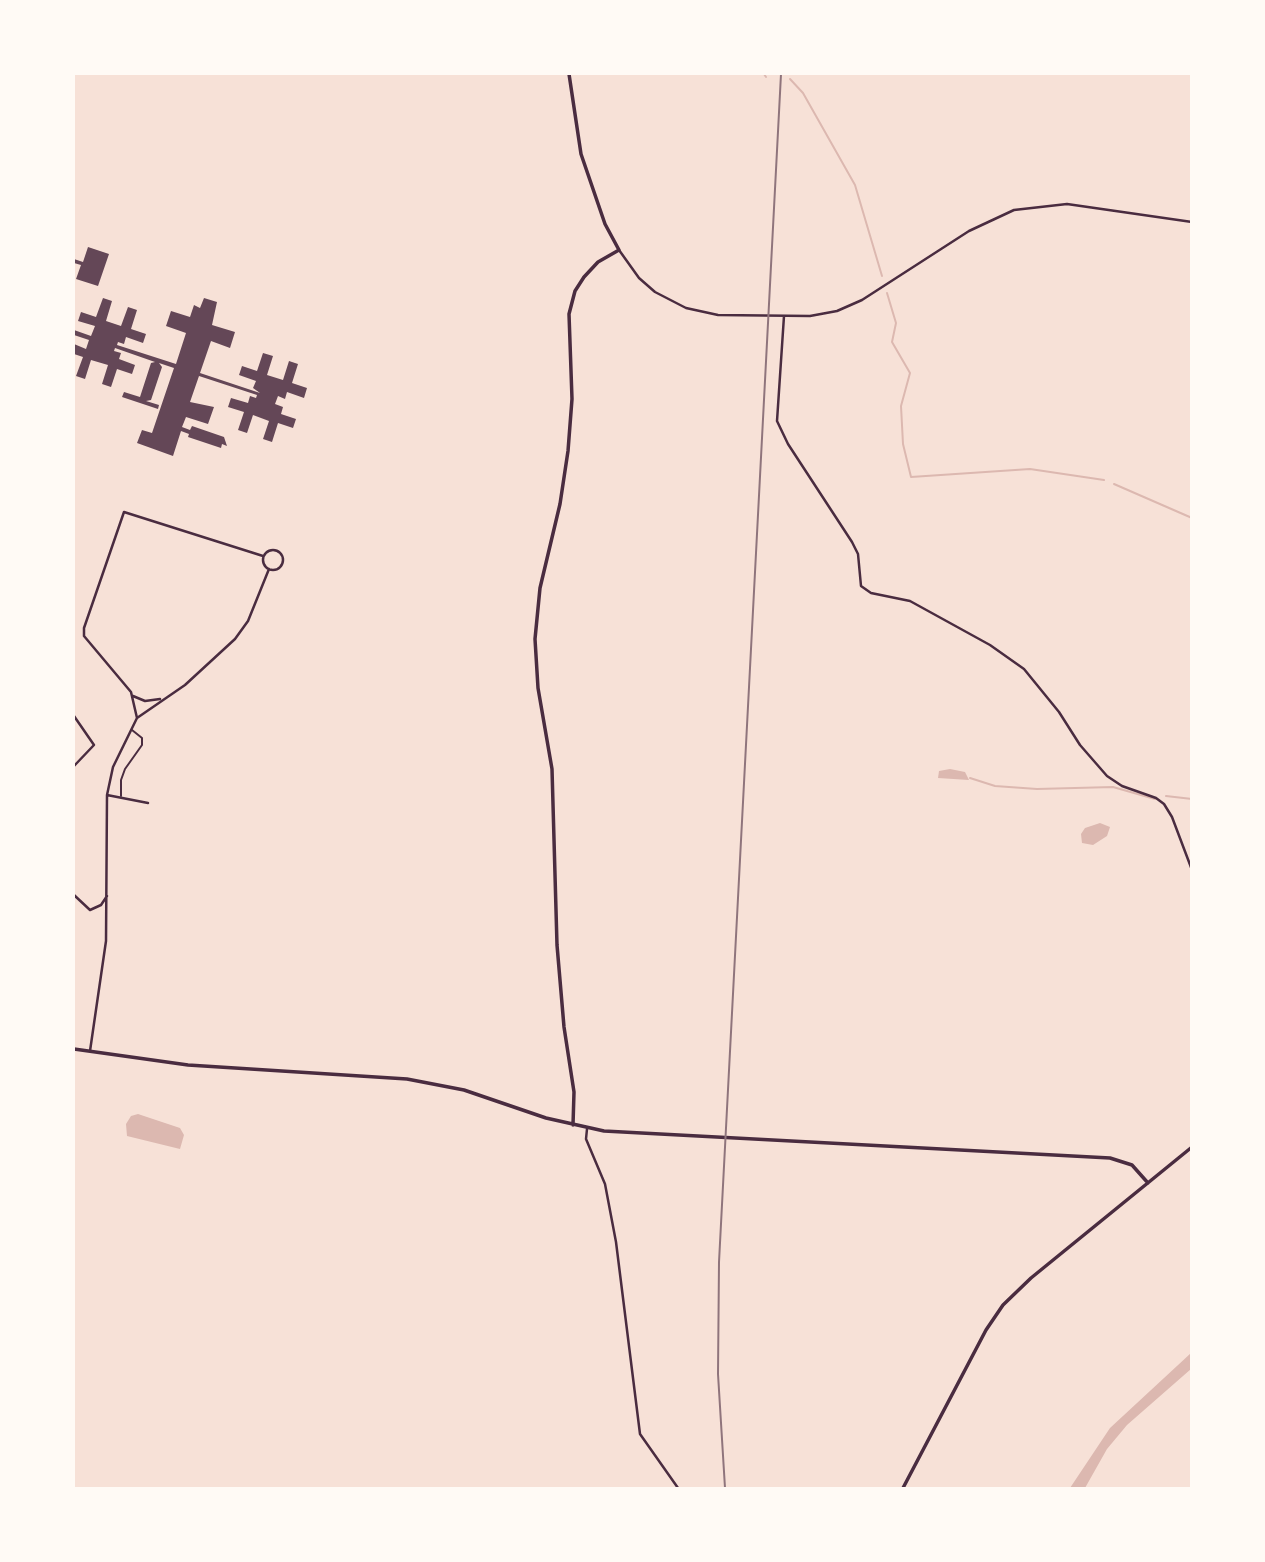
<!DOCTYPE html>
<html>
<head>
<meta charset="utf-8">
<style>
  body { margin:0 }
  #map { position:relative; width:1265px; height:1562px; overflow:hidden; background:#f7e1d7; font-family:Raleway,sans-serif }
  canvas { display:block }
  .frame { position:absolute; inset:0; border:75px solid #fffaf5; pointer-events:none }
</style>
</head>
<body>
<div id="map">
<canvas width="1265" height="1562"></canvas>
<div class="frame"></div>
</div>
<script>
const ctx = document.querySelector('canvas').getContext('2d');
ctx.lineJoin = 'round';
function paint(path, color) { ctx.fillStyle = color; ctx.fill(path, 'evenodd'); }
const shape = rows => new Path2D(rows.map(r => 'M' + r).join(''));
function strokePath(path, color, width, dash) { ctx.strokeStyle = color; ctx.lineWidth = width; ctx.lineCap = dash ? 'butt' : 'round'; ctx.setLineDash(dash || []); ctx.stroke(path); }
paint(shape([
  [950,769,965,772,969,780,938,778,939,771],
  [1100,823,1110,827,1107,836,1093,845,1082,843,1081,834,1085,828],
  [138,1114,180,1128,184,1135,180,1149,127,1136,126,1124,131,1116],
  [1191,1353,1191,1369,1127,1425,1107,1449,1085,1488,1070,1488,1110,1428]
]), '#dcb8b0');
strokePath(shape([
  [764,74,766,77],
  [790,79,803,93,855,185,882,276],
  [887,293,896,323,892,342,910,373,901,406,903,444,911,477,1030,469,1104,480],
  [1114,484,1192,518],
  [970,778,995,786,1037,789,1113,787,1155,799],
  [1166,796,1192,799]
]), '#dcb8b0', 2);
paint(shape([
  [88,247,109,254,98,286,76,279,81,265,74,263,74,259,83,262],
  [103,298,112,301,106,321,121,326,128,307,137,310,131,329,146,334,143,343,126,337,124,344,118,342,117,345,176,364,186,333,166,326,171,311,190,317,194,305,200,308,204,298,217,302,212,325,235,332,230,348,211,341,200,373,260,393,253,388,256,381,239,375,242,366,257,371,263,353,273,356,267,375,283,380,289,361,298,364,292,383,307,388,304,398,287,392,285,399,278,396,275,404,283,407,281,414,296,419,293,428,278,423,272,442,263,439,269,421,253,415,247,433,238,430,244,412,228,407,231,398,248,403,250,396,256,398,257,395,199,376,190,402,214,407,208,424,186,417,182,427,190,430,192,426,224,437,227,446,222,444,221,448,188,437,189,434,181,431,173,456,137,443,142,430,152,433,174,368,159,363,162,367,151,400,146,401,159,405,158,409,122,397,124,392,140,397,151,363,155,362,115,348,114,351,121,353,119,359,135,365,132,374,117,369,111,387,102,384,108,365,91,360,85,379,76,376,83,357,74,354,74,344,86,349,89,340,74,335,74,330,91,336,95,326,78,321,81,312,96,317]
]), '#644757');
strokePath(shape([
  [121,796,121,780,125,769,142,745,142,738,132,730]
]), '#4a2c40', 2);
strokePath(shape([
  [619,250,639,278,655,292,686,308,718,315,810,316,837,311,862,300,969,231,1014,210,1067,204,1192,222],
  [784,316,777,421,788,444,852,542,858,554,861,586,871,593,910,601,990,645,1024,669,1059,712,1080,745,1107,776,1122,786,1156,798,1164,804,1172,817,1192,870],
  '263 560a10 10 0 1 1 20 0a10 10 0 1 1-20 0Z',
  [133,696,145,701,160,699],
  [74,716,94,745,74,766],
  [137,718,131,692,84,636,84,628,124,512,263,556],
  [107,795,148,803],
  [74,895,90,910,101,905,107,896],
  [90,1051,106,941,107,795,113,767,137,718,185,685,235,639,248,621,269,569],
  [587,1129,586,1139,605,1184,616,1242,640,1434,678,1488]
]), '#4a2c40', 2.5);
strokePath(shape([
  [569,74,581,154,605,224,619,250,598,262,584,277,575,291,569,314,572,399,568,451,560,504,540,588,535,639,538,688,552,769,557,945,564,1027,574,1092,573,1125],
  [74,1049,188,1065,407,1079,464,1090,546,1118,604,1131,1110,1158,1132,1165,1148,1183],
  [903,1488,986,1330,1003,1305,1031,1278,1192,1147]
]), '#4a2c40', 3.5);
strokePath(shape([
  [725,1488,718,1374,719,1262,781,74]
]), '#8f747c', 2);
</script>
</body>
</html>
